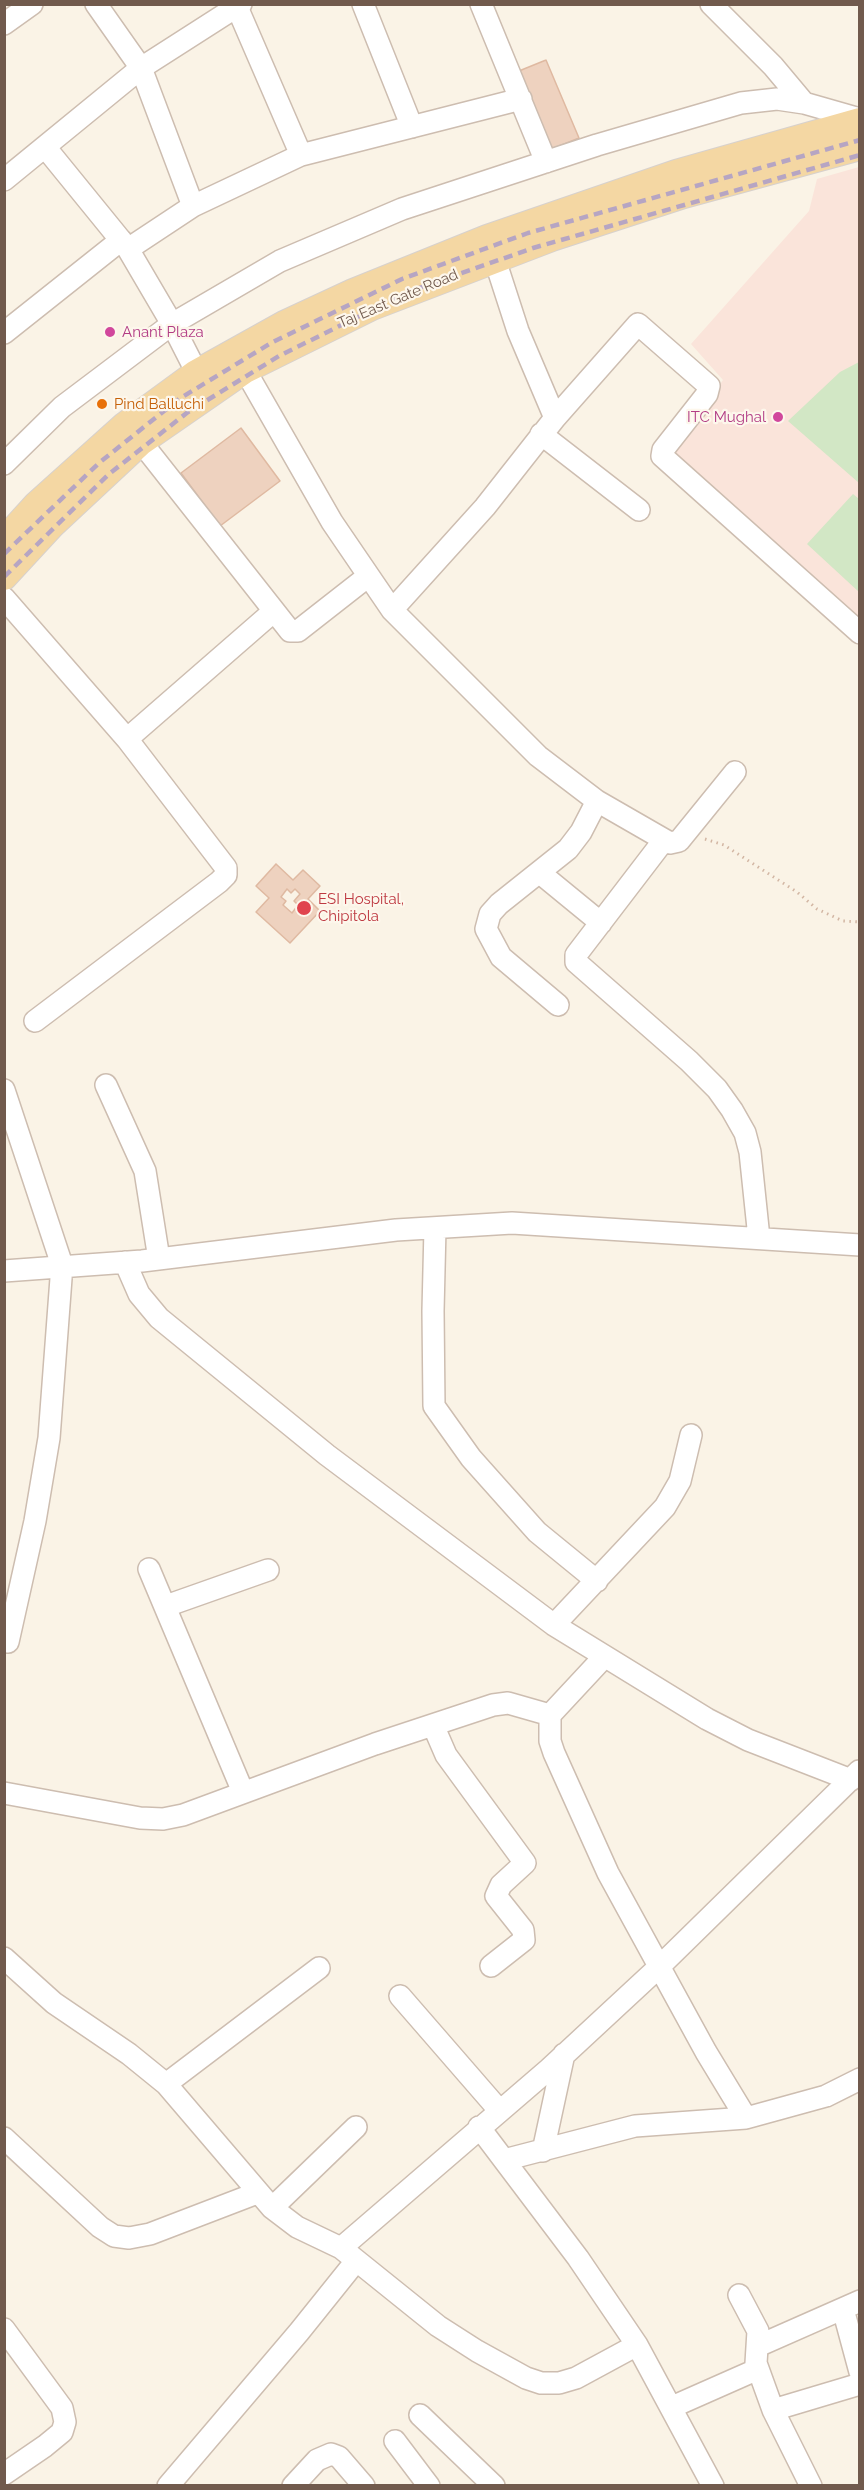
<!DOCTYPE html>
<html>
<head>
<meta charset="utf-8">
<style>
  body { margin:0 }
  #map { position:relative; width:864px; height:2490px; overflow:hidden; background:#faf3e6; font-family:Raleway,sans-serif }
  canvas { display:block }
  .frame { position:absolute; inset:0; border:6px solid #715a4d; pointer-events:none }
</style>
</head>
<body>
<div id="map">
<canvas width="864" height="2490"></canvas>
<div class="frame"></div>
</div>
<script>
const ctx = document.querySelector('canvas').getContext('2d');
ctx.lineJoin = 'round';
function paint(path, color) { ctx.fillStyle = color; ctx.fill(path, 'evenodd'); }
const shape = rows => new Path2D(rows.map(r => 'M' + r).join(''));
function strokePath(path, color, width, dash) { ctx.strokeStyle = color; ctx.lineWidth = width; ctx.lineCap = dash ? 'butt' : 'round'; ctx.setLineDash(dash || []); ctx.stroke(path); }
function label(font, color, halo, rows, align = 'center') {
  ctx.font = font + ' Raleway,sans-serif'; ctx.lineWidth = 4.5; ctx.setLineDash([]); ctx.textBaseline = 'middle'; ctx.strokeStyle = halo; ctx.fillStyle = color; for (const [text, x, y, turn = 0] of rows) {
    ctx.save(); ctx.translate(x, y); ctx.rotate((+turn || 0) * Math.PI / 180); ctx.textAlign = isNaN(turn) ? turn : align; if (halo) ctx.strokeText(text, 0, 0); ctx.fillText(text, 0, 0); ctx.restore();
  }
}
paint(shape([
  [859,167,859,622,671,453,723,380,691,344,809,211,817,179]
]), '#fae4da');
paint(shape([
  [859,362,859,483,788,421,840,372],
  [853,494,859,499,859,592,807,544]
]), '#d2e7c5');
const building = shape([
  [546,60,579,138,547,151,514,73,546,60],
  [241,428,280,481,220,526,181,473,241,428],
  [276,864,293,880,303,870,320,886,308,899,320,911,290,943,256,912,269,898,256,886,276,864],
  [287,889,291,893,295,889,300,894,294,901,298,905,292,913,283,905,286,901,281,897,287,889]
]);
paint(building, '#eed2bf');
strokePath(building, '#dfb9a1', 1.5);
const minor = shape([
  [96,4,141,68,193,206],
  [363,4,412,127],
  [481,4,546,162],
  [711,4,773,66,804,103],
  [237,7,301,155],
  [4,24,32,4],
  [45,147,128,249,172,324,203,385],
  [4,180,141,68,241,4],
  [128,249,193,206,301,155,521,99],
  [495,260,518,331,555,418],
  [4,333,121,240],
  [245,370,332,522,392,610,538,756,597,801,670,843,679,841,735,772],
  [541,434,639,510],
  [141,442,290,631,298,631,367,577],
  [4,464,62,407,172,324,280,261,402,209,597,145,741,103,777,99,804,103,860,119],
  [4,598,127,739,226,868,226,875,219,882,35,1021],
  [392,610,485,507,555,418,638,324,709,386,707,394,663,450,662,456,860,633],
  [127,739,274,611],
  [664,840,576,955,576,962,689,1061,717,1089,732,1110,745,1133,750,1152,759,1238],
  [540,873,601,923],
  [558,1005,501,957,486,929,490,914,499,904,568,849,581,832,597,801],
  [106,1085,145,1171,159,1259],
  [4,1090,62,1265,49,1438,35,1521,8,1642],
  [435,1228,433,1311,434,1406,471,1458,537,1532,597,1581],
  [125,1262,139,1294,159,1318,327,1455,554,1625,707,1719,748,1740,851,1780],
  [4,1271,142,1261,396,1230,512,1223,860,1245],
  [149,1569,243,1792],
  [166,1606,268,1570],
  [554,1625,665,1507,680,1481,691,1435],
  [550,1715,550,1741,554,1753,608,1873,706,2052,746,2118,826,2096,860,2079],
  [433,1725,446,1755,525,1863,501,1885,496,1896,523,1930,524,1940,491,1966],
  [4,1793,140,1818,163,1819,183,1815,375,1744,493,1705,508,1703,550,1715,604,1657],
  [4,1958,54,2003,129,2054,166,2084,272,2208,297,2227,341,2248,438,2326,477,2351,526,2378,541,2383,559,2383,576,2378,637,2345],
  [400,1996,499,2110],
  [166,2084,319,1968],
  [479,2127,578,2258,637,2345,713,2486],
  [4,2138,100,2227,114,2236,129,2238,150,2234,257,2193],
  [543,2151,564,2054],
  [504,2160,635,2126,746,2118],
  [272,2208,356,2127],
  [341,2248,549,2069,659,1967,859,1771],
  [739,2295,758,2331,756,2363,773,2410,811,2486],
  [843,2309,860,2372],
  [4,2329,62,2408,65,2422,62,2432,45,2446,4,2474],
  [758,2346,860,2301],
  [672,2407,758,2369],
  [773,2410,860,2384],
  [420,2415,494,2486],
  [395,2441,429,2486],
  [168,2486,299,2332,356,2261],
  [293,2486,317,2460,331,2454,339,2457,364,2486]
]);
const major = shape([
  [4,540,36,505,125,425,196,373,284,324,353,292,487,238,676,173,860,121],
  [4,577,52,525,141,442,245,370,372,307,552,238,684,195,860,147]
]);
strokePath(minor, '#cdbdb0', 24);
strokePath(major, '#d7d1cd', 28);
strokePath(shape([
  [705,839,724,845,797,892,817,909,843,921,860,922]
]), '#d2b6a3', 3, [1.5, 4.5]);
strokePath(minor, '#fff', 21);
strokePath(major, '#f4d7a3', 26);
strokePath(shape([
  [4,554,99,463,179,399,271,343,402,279,528,233,860,140],
  [4,577,109,474,188,412,279,356,408,292,533,248,860,155]
]), '#b6a5c3', 4.5, [9, 6]);
for (const [x, y, r, color] of [
  [110,332,6,"#d1479c"],
  [102,404,6,"#e8710a"],
  [778,417,6,"#d1479c"],
  [304,908,8,"#e0444e"]
]) { const dot = new Path2D(); dot.arc(x, y, r, 0, 2 * Math.PI); ctx.fillStyle = color; ctx.fill(dot); strokePath(dot, '#fdf7ec', 2); }
label('15px', '#715a4d', '#fdf7ec', [
  ["Taj East Gate Road",398,299,-23]
]);
label('15px', '#b23c85', '#fdf7ec', [
  ["Anant Plaza",122,332],
  ["ITC Mughal",766,417,"right"]
], 'left');
label('15px', '#c56008', '#fdf7ec', [
  ["Pind Balluchi",114,404]
], 'left');
label('15px', '#be3a42', '#fdf7ec', [
  ["ESI Hospital,",318,899],
  ["Chipitola",318,916]
], 'left');
</script>
</body>
</html>
